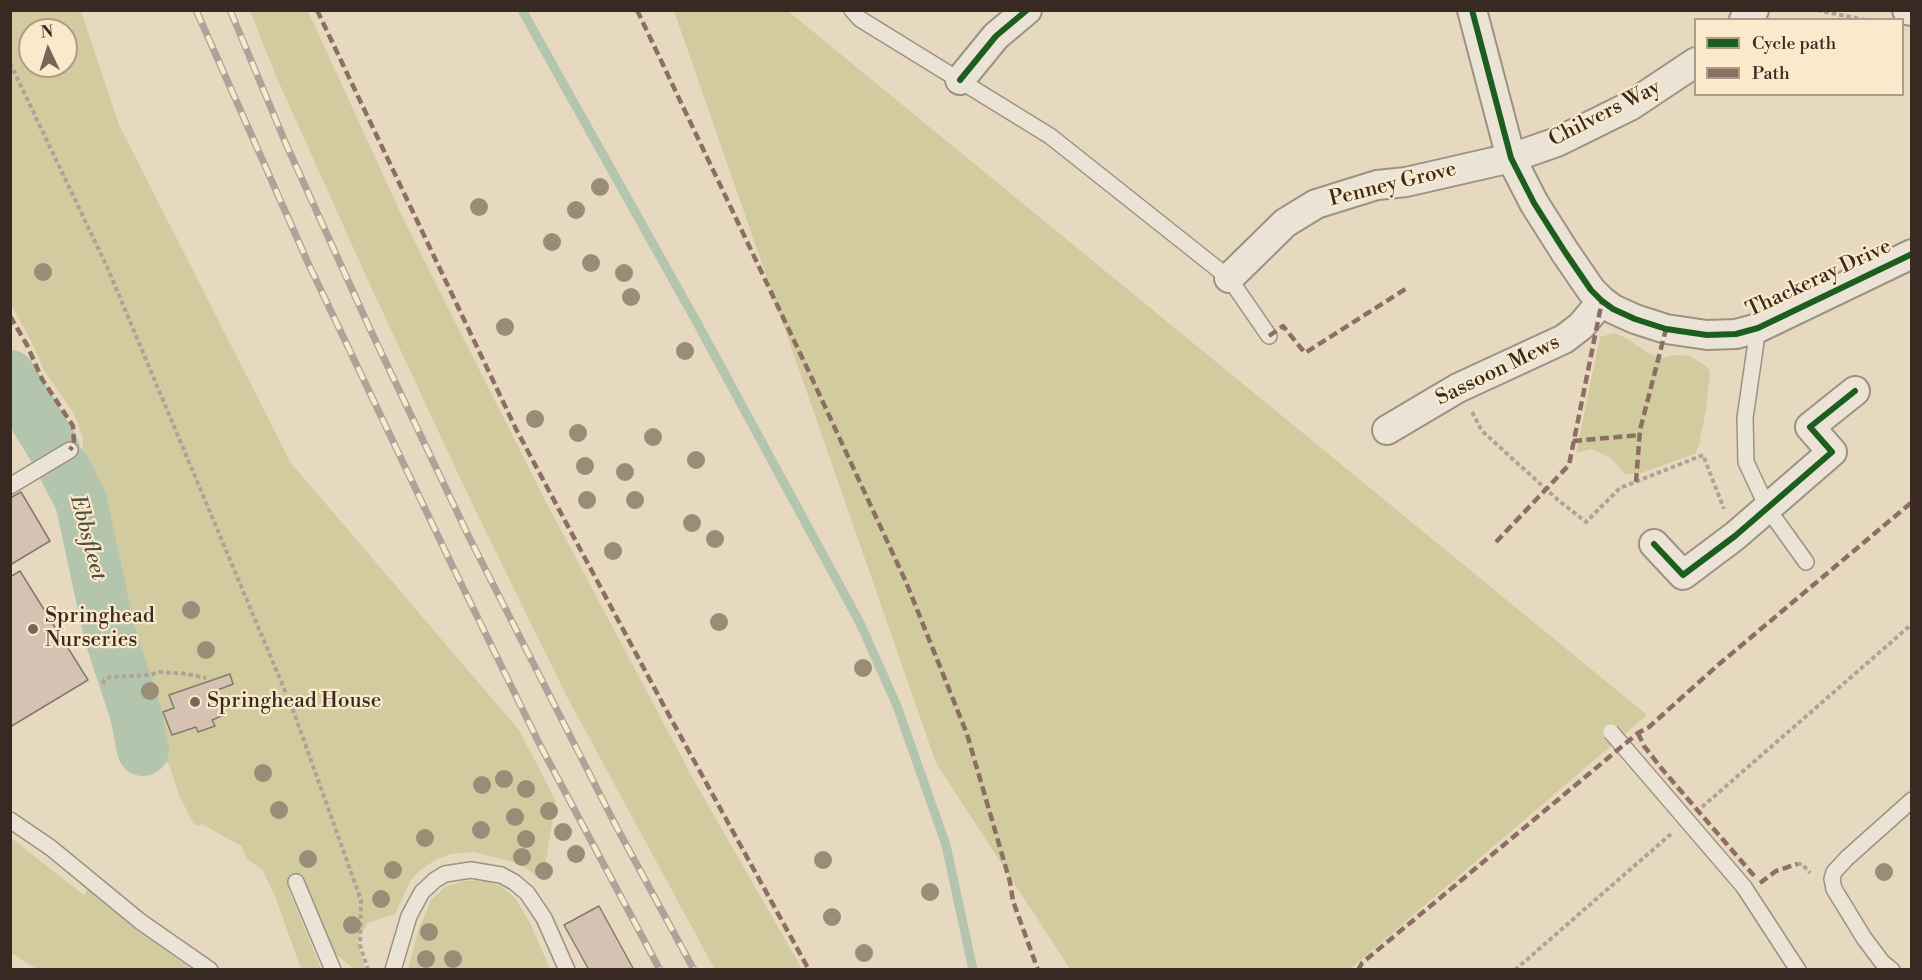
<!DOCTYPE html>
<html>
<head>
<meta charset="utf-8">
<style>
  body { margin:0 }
  #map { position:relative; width:1922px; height:980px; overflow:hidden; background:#e7d9bf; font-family:"Libre Bodoni",serif }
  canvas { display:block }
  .frame { position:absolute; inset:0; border:12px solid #392923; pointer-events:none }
  .legend { position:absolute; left:1694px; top:18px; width:210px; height:78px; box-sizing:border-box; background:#faeacb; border:2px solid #ad9d88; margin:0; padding:8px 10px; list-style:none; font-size:18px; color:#392923 }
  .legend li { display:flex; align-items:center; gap:12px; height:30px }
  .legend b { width:30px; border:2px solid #ad9d88 }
  .north { position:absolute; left:18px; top:18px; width:60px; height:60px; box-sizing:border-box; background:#faeacb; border:2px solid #ad9d88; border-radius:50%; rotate:356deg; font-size:16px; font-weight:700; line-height:24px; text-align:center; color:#392923 }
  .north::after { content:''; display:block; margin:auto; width:21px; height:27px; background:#76675a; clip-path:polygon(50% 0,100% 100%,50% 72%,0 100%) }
</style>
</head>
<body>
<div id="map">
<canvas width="1922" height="980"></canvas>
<div class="frame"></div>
<ul class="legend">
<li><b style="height:8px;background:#1b5e20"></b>Cycle path</li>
<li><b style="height:8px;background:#8d6e63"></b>Path</li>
</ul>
<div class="north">N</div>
</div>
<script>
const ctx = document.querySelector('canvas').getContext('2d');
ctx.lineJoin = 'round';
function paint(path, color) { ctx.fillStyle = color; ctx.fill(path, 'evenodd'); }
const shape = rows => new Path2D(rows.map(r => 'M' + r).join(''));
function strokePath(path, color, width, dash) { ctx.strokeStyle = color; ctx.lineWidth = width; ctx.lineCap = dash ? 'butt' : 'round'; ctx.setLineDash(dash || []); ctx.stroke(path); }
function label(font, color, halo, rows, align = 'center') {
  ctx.font = font + ' "Libre Bodoni",serif'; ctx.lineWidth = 4.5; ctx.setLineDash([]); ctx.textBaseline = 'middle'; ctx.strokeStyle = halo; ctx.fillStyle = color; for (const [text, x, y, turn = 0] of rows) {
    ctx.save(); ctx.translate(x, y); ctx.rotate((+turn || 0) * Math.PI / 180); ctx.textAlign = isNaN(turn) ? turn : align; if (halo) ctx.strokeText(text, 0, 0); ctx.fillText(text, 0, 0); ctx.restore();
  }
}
paint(shape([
  [11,11,81,11,119,125,291,463,519,730,556,801,545,865,540,879,526,868,510,861,473,852,451,854,437,859,419,871,411,880,395,914,368,923,357,939,365,970,354,969,336,954,301,880,290,885,289,890,321,969,301,969,275,896,262,869,247,859,241,846,202,824,197,826,193,823,179,795,169,764,159,758,139,762,136,756,126,758,123,742,116,741,114,679,150,676,150,673,110,671,114,667,92,609,69,533,44,479,78,457,83,447,83,438,74,414,44,370,30,339,11,304],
  [30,30,66,30,66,66,30,66],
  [230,674,233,684,215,691,224,715,212,720,214,726,199,732,196,727,172,735,163,712,174,708,170,695],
  [250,11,308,11,402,216,544,498,696,784,802,969,715,970,714,968,566,695,467,493,366,276,276,76],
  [674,11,788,11,1647,715,1350,969,1070,969,936,763],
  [1614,333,1628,339,1648,353,1663,358,1676,355,1690,356,1705,365,1710,371,1706,410,1699,445,1695,454,1641,473,1625,474,1611,458,1592,449,1576,453,1600,337],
  [11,838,84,895,87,889,140,933,192,969,37,969,11,953],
  [481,880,491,882,502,887,516,899,531,925,550,969,408,969,419,928,431,900,445,887,464,881]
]), '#d3cba0');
strokePath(shape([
  [522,10,695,319,860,623,897,706,946,845,973,970]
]), '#b4c5ae', 9);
strokePath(shape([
  [10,376,54,449],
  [64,468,81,501,110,635,136,714,143,750]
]), '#b4c5ae', 52);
const building = shape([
  [21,492,50,541,10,565,10,498,21,492],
  [20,571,88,680,10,727,10,577,20,571],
  [230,674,233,684,215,691,224,715,212,720,215,726,198,732,196,727,172,735,163,712,174,708,169,695,230,674],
  [599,906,634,970,589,970,564,925,599,906]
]);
paint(building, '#d6c2b2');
strokePath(building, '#837a6d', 1.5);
const service = shape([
  [852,10,860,19,1050,136,1229,278,1269,336],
  [1758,328,1745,418,1746,462,1768,509,1806,562],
  [10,486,70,450],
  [10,820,51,848,141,922,210,970],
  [296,882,333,970],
  [1744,887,1798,970],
  [393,970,409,916,422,892,435,880,445,874,471,870,501,875,514,882,527,893,544,918,567,970],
  [1892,970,1882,962,1864,938,1834,889,1832,879,1834,872,1847,858,1912,800]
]);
const minor = shape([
  [1472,10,1511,158,1534,203,1565,252,1591,290,1602,301,1613,309,1635,319,1666,329,1707,335,1736,334,1758,328,1912,254],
  [1907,10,1912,11],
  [1744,20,1754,10],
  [960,80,996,36,1027,10],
  [1229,278,1285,223,1316,204,1377,185,1406,182,1511,158,1557,142,1630,106,1696,62],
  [1387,430,1458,388,1564,339,1581,326,1602,301],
  [1654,544,1683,575,1735,536,1832,452,1810,427,1855,391]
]);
strokePath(service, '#9b9282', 18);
strokePath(minor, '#9b9282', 32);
strokePath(shape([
  [1817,10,1865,20],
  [10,63,108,269,293,710,361,900,360,945,368,970],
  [1472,412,1482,431,1558,500,1586,522,1620,488,1703,455,1724,509],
  [103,684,104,680,110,677,150,675,159,672,187,674,206,678],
  [1702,807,1912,624],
  [1797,864,1802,864,1810,873],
  [1515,970,1672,833]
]), '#aca49a', 4, [4.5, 3]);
strokePath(service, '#eae3d6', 15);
strokePath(minor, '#eae3d6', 28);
const rail = shape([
  [196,10,309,265,449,559,540,745,660,970],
  [230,10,286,144,370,329,469,537,616,826,694,970]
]);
strokePath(rail, '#aca49a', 7);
strokePath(rail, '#faeacb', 4.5, [14]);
const serviceBridge = shape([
  [1611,732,1744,887]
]);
strokePath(serviceBridge, '#9b9282', 18, []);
strokePath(serviceBridge, '#eae3d6', 15);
strokePath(shape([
  [317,10,516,429,664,706,809,970],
  [637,10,809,372,906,582,967,734,1010,882,1013,901,1038,970],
  [10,316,27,345,42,379,73,426,74,444,70,450],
  [1269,336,1283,326,1305,353,1407,288],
  [1573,441,1640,435],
  [1636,482,1640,430,1666,329],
  [1496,542,1569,465,1602,301],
  [1638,733,1644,746,1662,769,1756,878],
  [1760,883,1776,871,1797,864],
  [1358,970,1362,963,1638,733,1649,727,1718,665,1912,502]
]), '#8d6e63', 4.5, [9, 4.5]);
strokePath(shape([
  [1472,10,1511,158,1534,203,1565,252,1591,290,1602,301,1613,309,1635,319,1666,329,1707,335,1736,334,1758,328,1912,254],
  [960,80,996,36,1027,10],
  [1654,544,1683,575,1735,536,1832,452,1810,427,1855,391]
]), '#1b5e20', 6);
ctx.fillStyle = '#9a8d77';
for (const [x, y] of [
  [600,187],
  [479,207],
  [576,210],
  [552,242],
  [591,263],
  [43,272],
  [624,273],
  [631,297],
  [505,327],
  [685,351],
  [535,419],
  [578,433],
  [653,437],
  [696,460],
  [585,466],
  [625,472],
  [587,500],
  [635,500],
  [692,523],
  [715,539],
  [613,551],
  [191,610],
  [719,622],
  [206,650],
  [863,668],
  [150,691],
  [263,773],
  [504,779],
  [482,785],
  [526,789],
  [279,810],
  [549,811],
  [515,817],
  [481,830],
  [563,832],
  [425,838],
  [526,839],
  [576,854],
  [522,857],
  [308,859],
  [823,860],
  [393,870],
  [544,871],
  [1884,872],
  [930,892],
  [381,899],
  [832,917],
  [352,925],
  [429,932],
  [864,953],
  [426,959],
  [453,959]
]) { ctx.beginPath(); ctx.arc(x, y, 9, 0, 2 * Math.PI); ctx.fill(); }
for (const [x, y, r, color] of [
  [33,629,6,"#76675a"],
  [195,702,6,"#76675a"]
]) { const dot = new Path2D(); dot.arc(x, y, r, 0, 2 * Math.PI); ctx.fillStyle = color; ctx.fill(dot); strokePath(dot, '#faeacb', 2); }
label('21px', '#392923', '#faeacb', [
  ["Chilvers Way",1605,114,-27],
  ["Penney Grove",1393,185,-14],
  ["Thackeray Drive",1819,279,-25],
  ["Sassoon Mews",1498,371,-26]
]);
label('21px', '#392923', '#faeacb', [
  ["Springhead",45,617],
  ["Nurseries",45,641],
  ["Springhead House",207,702]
], 'left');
label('italic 22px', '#524e44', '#faeacb', [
  ["Ebbsfleet",87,538,75]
]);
</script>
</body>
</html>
